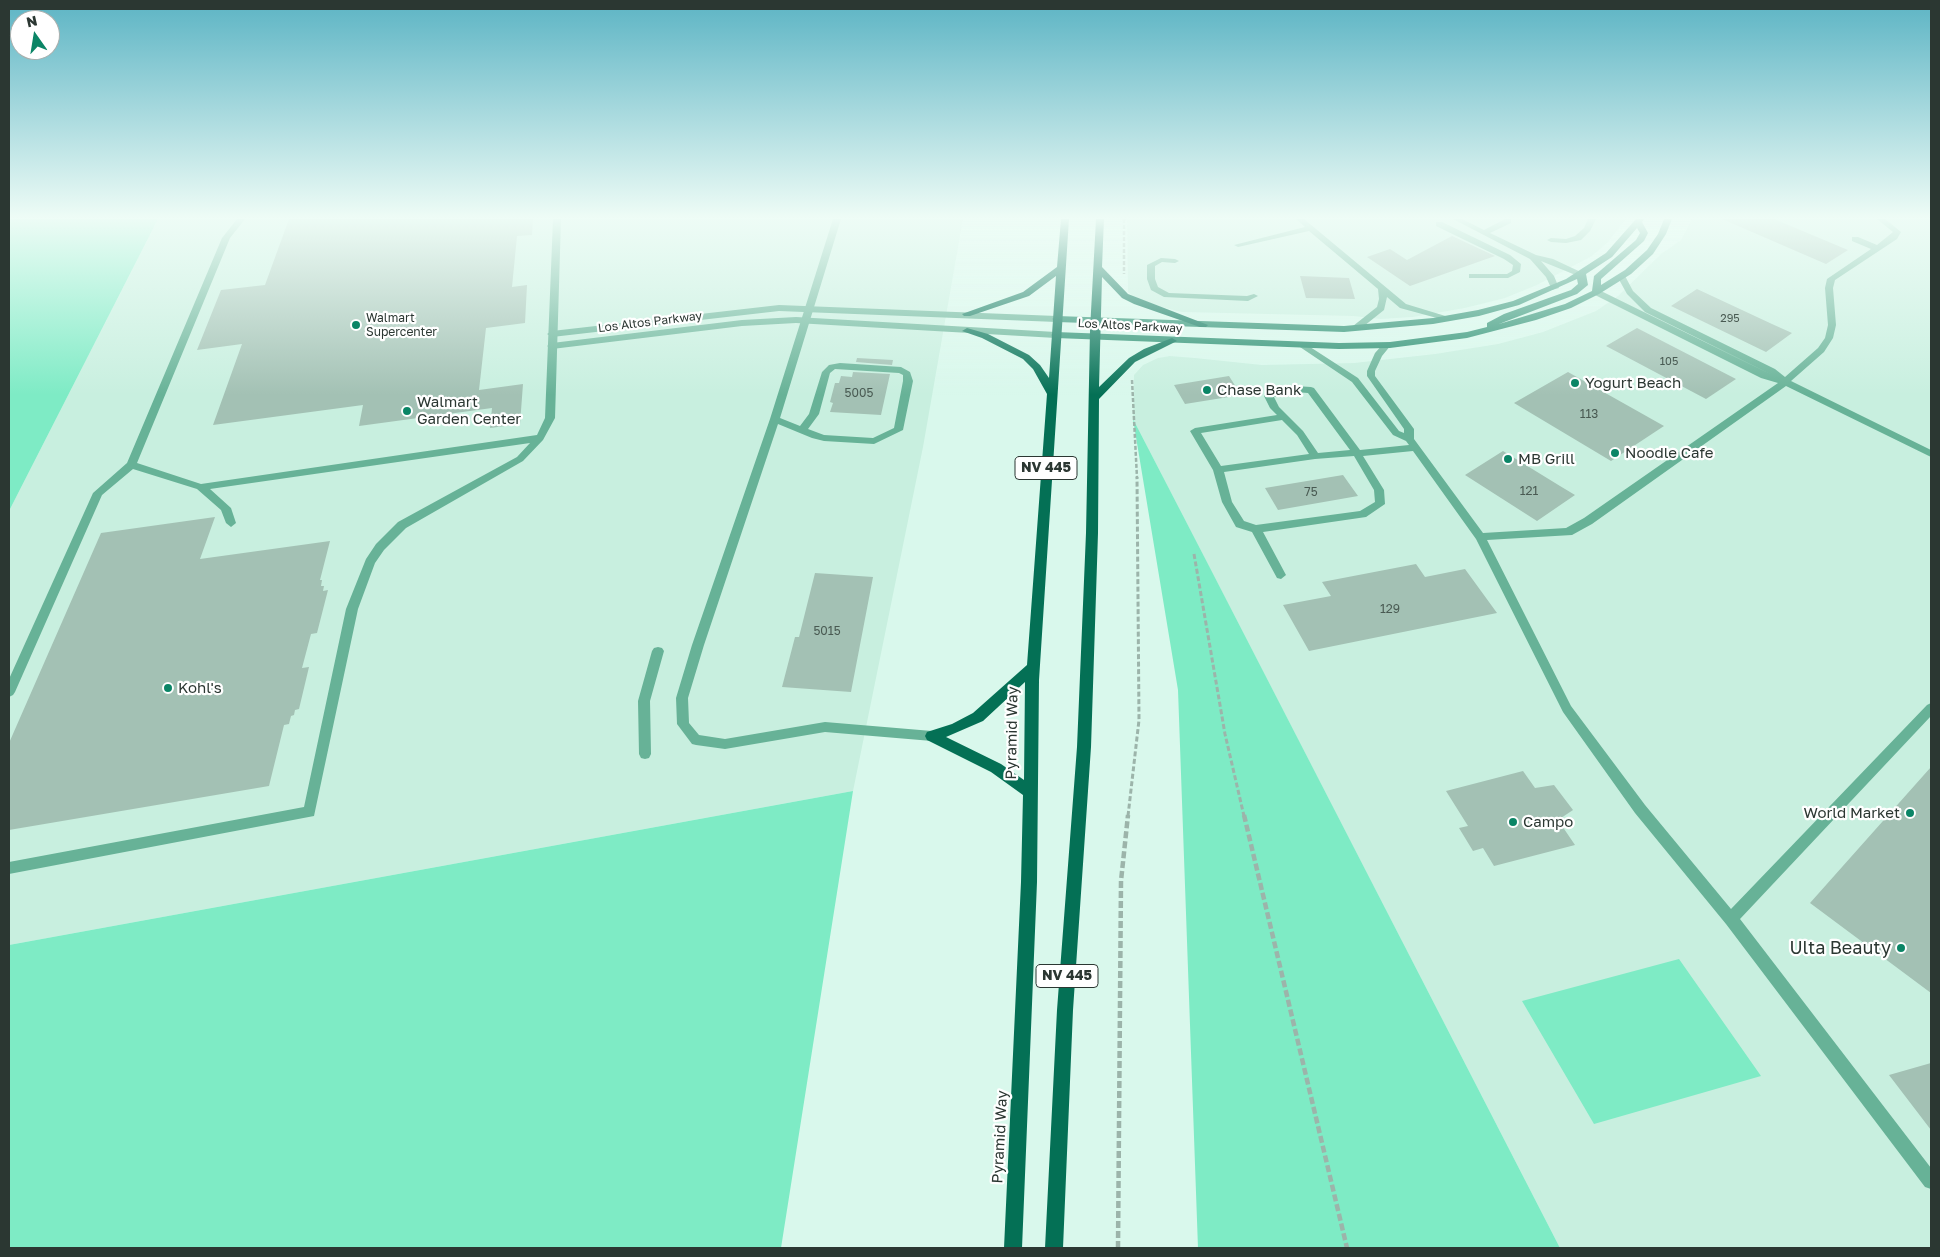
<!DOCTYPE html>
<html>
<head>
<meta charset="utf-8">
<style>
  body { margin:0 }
  #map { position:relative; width:1940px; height:1257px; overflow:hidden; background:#d9f8ec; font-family:"Golos Text",sans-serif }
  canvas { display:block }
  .frame { position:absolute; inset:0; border:10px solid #2b3732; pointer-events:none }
  .north { position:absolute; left:10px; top:10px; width:50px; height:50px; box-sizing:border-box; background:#fff; border:1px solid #aaafad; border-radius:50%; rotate:347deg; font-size:14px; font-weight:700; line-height:20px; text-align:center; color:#2b3732 }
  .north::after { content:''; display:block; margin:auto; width:18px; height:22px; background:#0b8566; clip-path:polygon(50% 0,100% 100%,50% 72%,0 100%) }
</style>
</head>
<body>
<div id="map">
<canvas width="1940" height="1257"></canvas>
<div class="frame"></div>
<div class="north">N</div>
</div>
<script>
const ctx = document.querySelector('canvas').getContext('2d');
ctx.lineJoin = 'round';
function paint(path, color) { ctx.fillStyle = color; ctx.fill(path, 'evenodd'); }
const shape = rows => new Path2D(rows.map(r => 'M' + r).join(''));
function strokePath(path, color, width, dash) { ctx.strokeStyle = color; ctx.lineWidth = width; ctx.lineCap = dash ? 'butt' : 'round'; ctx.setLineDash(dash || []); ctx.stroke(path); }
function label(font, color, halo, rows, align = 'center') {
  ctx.font = font + ' "Golos Text",sans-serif'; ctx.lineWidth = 4.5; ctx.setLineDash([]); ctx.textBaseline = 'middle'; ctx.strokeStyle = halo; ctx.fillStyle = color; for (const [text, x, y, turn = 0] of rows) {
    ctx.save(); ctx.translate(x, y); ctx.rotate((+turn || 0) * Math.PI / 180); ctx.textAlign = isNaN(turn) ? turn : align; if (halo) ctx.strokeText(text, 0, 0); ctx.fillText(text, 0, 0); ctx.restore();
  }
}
paint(shape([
  [158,219,963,219,923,447,853,791,9,945,9,511],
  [1127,219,1626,219,1608,242,1592,256,1537,285,1505,298,1465,308,1413,317,1381,319,1353,316,1182,312,1161,307,1134,297,1128,292],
  [1692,219,1931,219,1931,1248,1560,1248,1133,419,1134,375,1143,365,1158,358,1170,356,1195,358,1262,365,1354,363,1435,354,1498,344,1543,332,1596,311,1618,296,1661,254,1681,240]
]), '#c8efdf');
paint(shape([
  [9,219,158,219,9,511],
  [1133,419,1209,566,1560,1248,1198,1248,1178,690],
  [853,791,781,1248,9,1248,9,945],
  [1679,959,1761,1076,1594,1124,1522,1001]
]), '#7eebc5');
paint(shape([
  [289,219,533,219,532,235,517,236,512,287,527,285,525,323,486,328,479,390,523,384,520,424,490,428,492,408,359,426,363,405,213,425,242,344,197,350,221,290,265,285],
  [1722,219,1774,219,1848,250,1826,264],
  [1452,236,1495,256,1410,286,1367,257,1390,249,1407,260],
  [1300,276,1349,278,1355,299,1306,298],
  [1697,289,1772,324,1792,333,1766,352,1671,306],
  [1637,328,1736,379,1706,399,1606,346],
  [857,358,893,360,892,365,856,362],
  [853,372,890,374,881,415,830,412,833,403,830,402,835,383,839,383,841,376,852,377],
  [1568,372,1664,426,1611,461,1514,403],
  [1229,376,1241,395,1185,404,1174,385],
  [1503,451,1560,486,1575,495,1537,521,1465,475],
  [1343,475,1358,496,1278,510,1265,488],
  [215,517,200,559,330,541,320,580,322,580,321,586,324,586,323,591,328,590,317,633,311,634,302,668,309,667,299,709,295,710,294,715,291,716,289,724,284,725,269,786,9,830,9,743,101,533],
  [1416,564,1425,577,1465,569,1497,613,1309,651,1283,605,1331,596,1322,582],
  [815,573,873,577,851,692,782,687,795,637,799,637],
  [1931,767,1931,993,1810,903],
  [1523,771,1535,788,1554,785,1573,810,1558,820,1575,845,1494,866,1483,848,1473,851,1459,828,1468,826,1446,791],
  [1931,1063,1931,1130,1889,1075]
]), '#a3c1b4');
strokePath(shape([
  [1124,219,1124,274],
  [1132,380,1137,478]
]), '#9cb4aa', 2.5, [4, 2]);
strokePath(shape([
  [1194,554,1225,734,1244,816],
  [1128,816,1139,720,1137,477]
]), '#9cb4aa', 3, [5, 2.5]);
strokePath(shape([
  [1244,815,1347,1248],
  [1118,1248,1121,881,1128,815]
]), '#9cb4aa', 4.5, [7, 3]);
paint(shape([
  [237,219,245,219,230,238,137,463,201,484,537,435,545,418,553,219,561,219,555,418,543,440,523,461,406,528,384,550,375,563,358,609,314,816,9,874,9,862,304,807,346,609,366,559,376,544,398,522,517,457,530,443,210,489,231,508,236,523,231,527,226,523,221,510,197,489,133,469,102,495,15,692,13,695,9,697,9,679,93,493,127,463,222,238,237,219],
  [833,219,841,219,780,418,800,426,809,414,822,372,829,365,840,363,901,367,910,372,913,381,903,430,874,444,824,441,812,438,778,424,704,645,688,698,689,723,699,735,725,739,825,722,932,731,936,732,938,736,936,740,932,741,825,732,725,749,696,745,692,744,677,724,676,698,692,645,770,419,833,219],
  [835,369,899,373,903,375,903,381,894,428,873,438,824,435,808,429,819,414,830,373,835,369],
  [1296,219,1304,219,1406,304,1452,318,1448,321,1400,308,1387,297,1384,310,1359,330,1353,330,1353,326,1377,307,1379,299,1378,289,1309,231,1238,247,1234,245,1305,227,1296,219],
  [1453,219,1462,219,1484,230,1505,219,1511,219,1511,223,1490,233,1536,255,1553,259,1585,274,1578,276,1541,261,1554,276,1559,288,1552,290,1546,277,1530,259,1453,219],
  [1588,219,1596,219,1590,231,1581,240,1566,243,1551,242,1547,240,1551,238,1566,239,1575,236,1584,228,1588,219],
  [1877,219,1885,219,1901,232,1897,239,1835,280,1833,288,1836,325,1833,338,1824,352,1791,381,1931,450,1931,457,1786,386,1592,524,1572,535,1487,540,1571,706,1645,805,1731,909,1927,705,1931,703,1931,716,1740,919,1931,1168,1931,1189,1925,1187,1726,924,1635,813,1563,712,1476,539,1413,451,1363,456,1384,490,1385,504,1366,517,1263,532,1286,575,1281,579,1277,578,1252,532,1236,527,1222,502,1213,470,1190,431,1195,428,1277,415,1270,408,1264,396,1266,394,1295,386,1311,387,1314,388,1360,450,1409,445,1406,441,1393,435,1352,382,1297,345,1298,343,1304,343,1358,378,1399,431,1404,433,1404,429,1367,376,1367,371,1375,353,1384,343,1390,343,1391,345,1382,356,1375,371,1375,376,1414,429,1414,439,1483,533,1566,528,1584,518,1778,383,1761,378,1593,294,1593,290,1599,290,1772,375,1645,312,1627,294,1617,276,1624,274,1633,291,1651,308,1775,369,1785,377,1818,348,1825,338,1828,325,1825,288,1827,279,1871,249,1852,241,1852,237,1858,237,1877,245,1893,232,1877,219],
  [1295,392,1308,393,1350,450,1318,453,1303,431,1279,407,1274,397,1295,392],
  [1282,420,1297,435,1309,454,1221,466,1201,433,1282,420],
  [1354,456,1374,490,1375,502,1360,511,1256,525,1244,521,1232,502,1224,472,1315,459,1354,456],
  [1436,222,1442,222,1510,255,1521,264,1520,272,1508,278,1469,278,1469,274,1507,274,1512,271,1513,265,1504,259,1436,226,1436,222],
  [1161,258,1175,259,1179,261,1175,263,1162,262,1155,266,1155,279,1158,287,1169,293,1247,296,1254,294,1258,296,1248,301,1164,297,1151,290,1147,279,1147,265,1161,258],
  [658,647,662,648,664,651,650,701,651,754,649,758,645,759,641,758,639,754,638,701,652,651,654,648,658,647]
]), '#67b297');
paint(shape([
  [779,305,1057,316,1062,319,1057,322,779,311,552,337,547,334,552,331,779,305],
  [796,317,1056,332,1061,335,1056,338,796,323,742,326,552,349,547,346,552,343,742,320,796,317]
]), '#67b297');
paint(shape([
  [1636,219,1644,219,1642,222,1648,233,1644,241,1601,279,1601,285,1625,270,1647,250,1658,234,1664,219,1672,219,1666,234,1653,254,1631,274,1599,294,1571,308,1536,320,1467,338,1390,348,1339,349,1056,338,1051,335,1056,332,1339,343,1390,342,1467,332,1487,327,1487,323,1504,314,1571,290,1578,284,1577,279,1519,305,1479,316,1433,324,1344,332,1057,322,1052,319,1057,316,1344,326,1433,318,1478,310,1513,301,1566,279,1606,253,1636,219],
  [1637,228,1640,233,1636,240,1594,276,1592,291,1565,304,1499,324,1577,294,1588,285,1586,274,1612,257,1637,228]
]), '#288d6f');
paint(shape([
  [1061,219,1069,219,1039,680,1037,882,1022,1248,1004,1248,1021,882,1023,795,991,772,927,740,925,736,927,732,952,724,973,713,1027,665,1047,394,1033,369,1023,359,982,338,962,331,967,328,988,334,1029,355,1040,365,1049,378,1056,276,1029,296,970,316,964,316,962,314,1023,292,1057,267,1061,219],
  [1025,682,1024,780,1001,764,946,737,983,721,1025,682],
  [1096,219,1104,219,1102,267,1128,294,1208,325,1206,327,1200,327,1134,304,1122,298,1102,277,1099,387,1129,358,1144,349,1172,338,1177,341,1135,362,1099,399,1098,533,1091,747,1073,1010,1063,1248,1045,1248,1057,1010,1077,747,1086,533,1090,330,1096,219]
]), '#047055');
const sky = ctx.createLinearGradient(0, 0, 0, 395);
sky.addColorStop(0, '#5cb4c4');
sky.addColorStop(0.55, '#eefcf6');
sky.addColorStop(1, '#eefcf600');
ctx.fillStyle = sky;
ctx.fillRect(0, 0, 1940, 395);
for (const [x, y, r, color] of [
  [356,325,5,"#0b8566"],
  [1575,383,5,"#0b8566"],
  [1207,390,5,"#0b8566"],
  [407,411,5,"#0b8566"],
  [1615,453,5,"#0b8566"],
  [1508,459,5,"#0b8566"],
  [168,688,5,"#0b8566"],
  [1910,813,5,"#0b8566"],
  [1513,822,5,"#0b8566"],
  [1901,948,5,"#0b8566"]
]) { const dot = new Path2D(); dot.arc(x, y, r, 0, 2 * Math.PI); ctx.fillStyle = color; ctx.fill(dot); strokePath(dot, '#fff', 2); }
label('11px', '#495a52', null, [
  ["295",1730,319],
  ["105",1669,362]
]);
label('12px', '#2b3732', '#fff', [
  ["Walmart",366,318],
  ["Supercenter",366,332]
], 'left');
label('12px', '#2b3732', '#fff', [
  ["Los Altos Parkway",650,322,-7],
  ["Los Altos Parkway",1130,326,3]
]);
label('12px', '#495a52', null, [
  ["5005",859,393],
  ["113",1589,414],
  ["121",1529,491],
  ["75",1311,492],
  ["129",1390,609],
  ["5015",827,631]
]);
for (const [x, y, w] of [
  [1046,468,62],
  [1067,976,62]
]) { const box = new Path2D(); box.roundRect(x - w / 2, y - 11.5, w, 23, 4); ctx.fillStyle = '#fff'; ctx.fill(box); strokePath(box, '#2b3732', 1); }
label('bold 14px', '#2b3732', null, [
  ["NV 445",1046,468],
  ["NV 445",1067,976]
]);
label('15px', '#2b3732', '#fff', [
  ["Yogurt Beach",1585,383],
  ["Chase Bank",1217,390],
  ["Walmart",417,402],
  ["Garden Center",417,419],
  ["Noodle Cafe",1625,453],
  ["MB Grill",1518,459],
  ["Kohl's",178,688],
  ["World Market",1900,813,"right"],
  ["Campo",1523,822]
], 'left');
label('15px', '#2b3732', '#fff', [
  ["Pyramid Way",1012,733,-89],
  ["Pyramid Way",1000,1137,-87]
]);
label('18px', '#2b3732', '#fff', [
  ["Ulta Beauty",1891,948]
], 'right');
</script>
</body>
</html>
